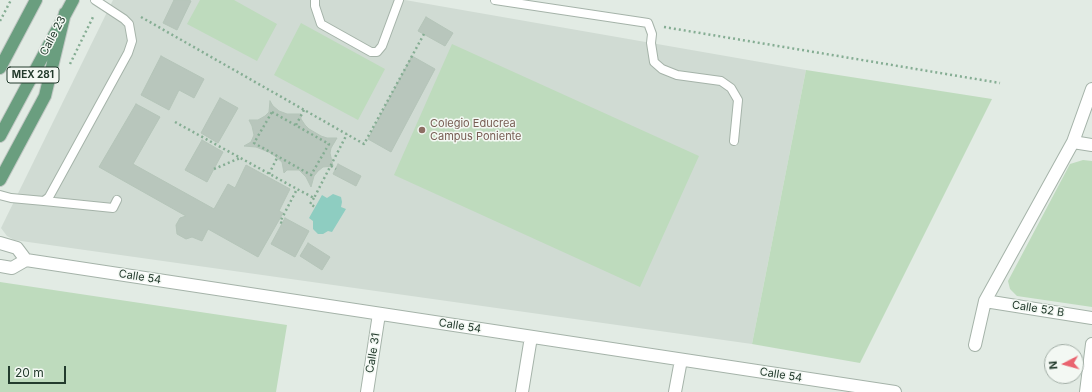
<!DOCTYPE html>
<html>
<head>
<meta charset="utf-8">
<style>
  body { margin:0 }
  #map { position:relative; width:1092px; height:392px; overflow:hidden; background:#e2ebe4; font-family:Inter,sans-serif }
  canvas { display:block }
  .north { position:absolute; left:1044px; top:344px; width:40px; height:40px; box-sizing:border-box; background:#f3f8f3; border:1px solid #a0aca4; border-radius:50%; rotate:264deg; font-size:11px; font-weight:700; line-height:16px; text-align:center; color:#233b2d }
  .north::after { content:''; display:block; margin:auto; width:14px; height:18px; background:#e9636f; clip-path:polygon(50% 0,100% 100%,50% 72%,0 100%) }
  .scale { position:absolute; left:8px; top:366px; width:58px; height:18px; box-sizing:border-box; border:2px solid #233b2d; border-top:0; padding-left:5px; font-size:12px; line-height:14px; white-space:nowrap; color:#233b2d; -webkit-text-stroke:3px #f3f8f3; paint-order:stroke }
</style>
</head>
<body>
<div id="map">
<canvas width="1092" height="392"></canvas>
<div class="north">N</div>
<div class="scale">20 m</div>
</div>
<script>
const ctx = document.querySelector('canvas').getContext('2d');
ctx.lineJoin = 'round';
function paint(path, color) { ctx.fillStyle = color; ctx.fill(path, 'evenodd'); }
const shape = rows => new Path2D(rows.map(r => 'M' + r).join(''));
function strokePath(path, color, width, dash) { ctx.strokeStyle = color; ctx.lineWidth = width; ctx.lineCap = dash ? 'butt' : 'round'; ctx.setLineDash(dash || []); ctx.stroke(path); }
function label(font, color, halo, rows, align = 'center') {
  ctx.font = font + ' Inter,sans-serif'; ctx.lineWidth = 3; ctx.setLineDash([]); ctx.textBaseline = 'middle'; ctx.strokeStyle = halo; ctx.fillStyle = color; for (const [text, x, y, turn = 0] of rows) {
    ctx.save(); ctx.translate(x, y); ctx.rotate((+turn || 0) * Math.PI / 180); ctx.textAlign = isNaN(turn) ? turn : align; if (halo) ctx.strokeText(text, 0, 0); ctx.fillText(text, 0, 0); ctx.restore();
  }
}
paint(shape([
  [113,0,405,0,806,70,752,344,14,240,7,236,1,228]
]), '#d0dbd3');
paint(shape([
  [200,0,234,0,277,24,257,61,187,24],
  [301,23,385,69,358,120,274,75],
  [452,44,699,156,640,287,394,175],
  [806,70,992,99,860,363,752,344],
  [1083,160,1092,161,1092,307,1017,296,1010,289,1008,281,1070,164],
  [0,282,287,325,276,392,0,392]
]), '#bedbbd');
paint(shape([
  [333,194,341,197,342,202,341,207,346,209,332,232,328,231,323,234,318,234,313,229,313,221,309,218,322,195,327,198]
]), '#8ecdc1');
const building = shape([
  [174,0,189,0,191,1,177,30,163,23,174,0],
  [426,17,453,33,445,46,418,31,426,17],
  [161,56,204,79,194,98,179,90,169,110,141,95,161,56],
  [412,56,435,69,391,152,368,139,412,56],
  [220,98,238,108,218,143,201,133,220,98],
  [270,101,273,106,279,111,287,114,301,114,301,119,305,125,309,129,321,136,327,138,337,138,331,148,330,153,333,166,323,167,318,171,314,176,311,187,306,177,299,170,287,170,284,173,282,162,271,153,256,147,244,146,251,142,254,135,252,126,249,120,258,120,265,116,269,112,270,101],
  [136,104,160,117,133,164,214,209,228,184,235,188,246,165,290,189,279,211,283,213,258,257,208,229,202,241,192,237,186,239,177,234,176,225,180,218,186,216,99,167,136,104],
  [202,140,223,152,207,182,185,170,202,140],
  [338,164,361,176,356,186,333,174,338,164],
  [285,218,309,231,295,257,271,244,285,218],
  [308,243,330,257,322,270,300,256,308,243]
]);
paint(building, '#b8c6bc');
strokePath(building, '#b5c5b9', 1);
const lane = shape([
  [315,0,315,6,321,24,371,52,377,52,382,46,399,0],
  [495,0,648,23,652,34,651,43,654,62,662,69,677,75,721,81,731,88,738,100,734,141],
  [0,195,11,198,44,201,49,197,128,53,132,41,129,24,124,19,95,0],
  [44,201,113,208,117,200]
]);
const street = shape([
  [1073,142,1092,145],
  [0,243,17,248,26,260],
  [0,266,12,268,26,260,895,392],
  [985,301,1092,318],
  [975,345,985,301,1073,142,1092,89],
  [367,392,379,314],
  [522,392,531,337],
  [675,392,681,360],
  [1086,392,1092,344]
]);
const primary = shape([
  [0,68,36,0],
  [0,136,73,0],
  [0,180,45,96,65,13]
]);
strokePath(lane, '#a5b3a9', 10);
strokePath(street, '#a5b3a9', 14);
strokePath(primary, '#c1c8c4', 14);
strokePath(shape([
  [141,17,364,144,424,34],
  [0,21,11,0],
  [664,27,1000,83],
  [70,64,94,15],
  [272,112,329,144,311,175,254,143,272,112],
  [175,122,297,189],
  [296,125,304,110],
  [331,166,336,169],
  [214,169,240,158],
  [269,174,278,156],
  [314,198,310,204,315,207],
  [282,223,280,222,297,189,314,198,347,134]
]), '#85ad93', 2.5, [2, 3]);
strokePath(lane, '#fff', 8);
strokePath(street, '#fff', 12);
strokePath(primary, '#6a9e7f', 12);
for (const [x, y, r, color] of [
  [422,130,4,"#8d6e63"]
]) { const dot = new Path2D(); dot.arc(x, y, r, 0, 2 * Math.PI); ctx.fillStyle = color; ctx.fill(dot); strokePath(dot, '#f3f8f3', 1.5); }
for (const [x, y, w] of [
  [33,75,52]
]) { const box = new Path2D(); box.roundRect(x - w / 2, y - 8, w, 16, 3); ctx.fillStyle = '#f3f8f3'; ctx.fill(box); strokePath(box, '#233b2d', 1); }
label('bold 10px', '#233b2d', null, [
  ["MEX 281",33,75]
]);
label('11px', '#233b2d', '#f3f8f3', [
  ["Calle 23",53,36,-62],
  ["Calle 54",140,277,9],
  ["Calle 52 B",1038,309,9],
  ["Calle 54",460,326,9],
  ["Calle 31",373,353,-81],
  ["Calle 54",781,375,9]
]);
label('11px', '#785e54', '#f3f8f3', [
  ["Colegio Educrea",430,124],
  ["Campus Poniente",430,137]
], 'left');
</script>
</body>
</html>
